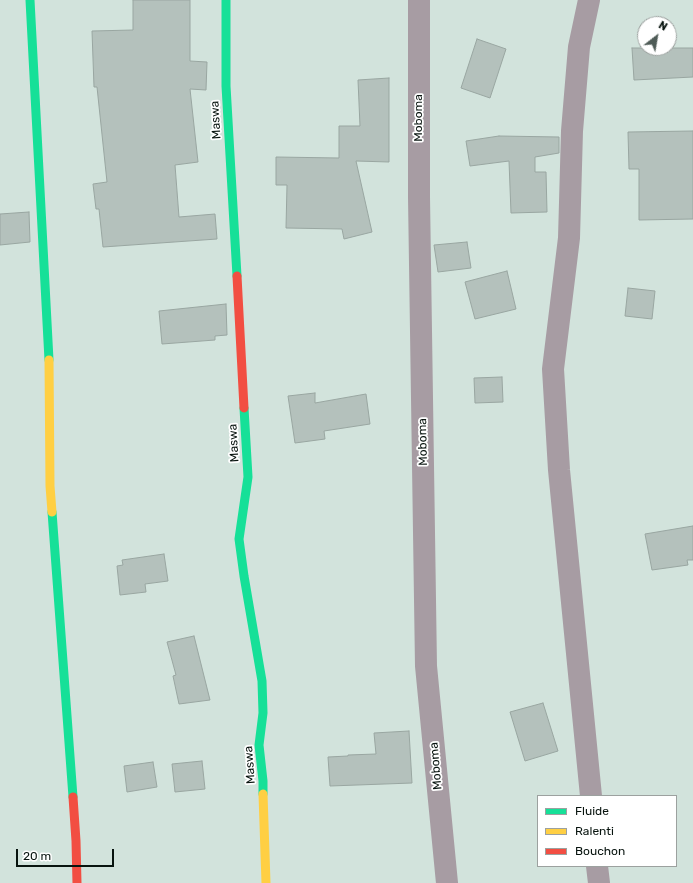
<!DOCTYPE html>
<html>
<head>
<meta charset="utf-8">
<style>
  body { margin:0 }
  #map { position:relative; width:693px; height:883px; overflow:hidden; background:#d2e3dc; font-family:Rubik,sans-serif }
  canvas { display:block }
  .legend { position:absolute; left:537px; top:795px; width:140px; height:72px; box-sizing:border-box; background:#fff; border:1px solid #9ca19f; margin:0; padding:5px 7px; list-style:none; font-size:12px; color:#08140f }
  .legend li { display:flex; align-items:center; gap:8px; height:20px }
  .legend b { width:20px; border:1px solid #9ca19f }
  .north { position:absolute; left:637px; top:16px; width:40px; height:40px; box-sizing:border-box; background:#fff; border:1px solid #9ca19f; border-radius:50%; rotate:31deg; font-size:11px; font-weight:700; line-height:16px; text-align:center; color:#08140f }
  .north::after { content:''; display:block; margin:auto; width:14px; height:18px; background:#4f5c57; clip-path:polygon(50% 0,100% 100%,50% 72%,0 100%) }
  .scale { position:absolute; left:16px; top:849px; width:98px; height:18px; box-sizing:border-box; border:2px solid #08140f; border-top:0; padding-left:5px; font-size:12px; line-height:14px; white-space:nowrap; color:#08140f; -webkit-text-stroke:3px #fff; paint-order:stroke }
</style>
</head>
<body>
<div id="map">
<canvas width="693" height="883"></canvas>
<ul class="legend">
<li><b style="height:5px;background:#16e098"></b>Fluide</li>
<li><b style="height:5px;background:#ffcf43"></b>Ralenti</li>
<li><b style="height:5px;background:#f24e42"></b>Bouchon</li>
</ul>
<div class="north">N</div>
<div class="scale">20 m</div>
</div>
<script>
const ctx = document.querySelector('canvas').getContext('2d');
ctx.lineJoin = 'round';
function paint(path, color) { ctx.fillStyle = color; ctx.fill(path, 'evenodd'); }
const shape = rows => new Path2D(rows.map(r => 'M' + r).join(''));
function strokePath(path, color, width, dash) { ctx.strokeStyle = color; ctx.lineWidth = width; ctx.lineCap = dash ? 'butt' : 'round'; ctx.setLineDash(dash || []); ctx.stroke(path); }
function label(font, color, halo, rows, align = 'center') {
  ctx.font = font + ' Rubik,sans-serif'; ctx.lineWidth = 3.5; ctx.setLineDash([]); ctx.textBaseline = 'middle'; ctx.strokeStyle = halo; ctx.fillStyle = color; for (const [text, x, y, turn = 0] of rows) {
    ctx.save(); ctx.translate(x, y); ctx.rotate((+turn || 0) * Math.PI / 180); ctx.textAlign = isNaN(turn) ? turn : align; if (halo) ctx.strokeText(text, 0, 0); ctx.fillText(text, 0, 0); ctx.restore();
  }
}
const building = shape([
  [133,0,190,0,190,61,207,62,206,90,190,89,198,162,175,165,179,217,215,214,217,239,103,247,99,209,96,209,93,184,107,182,97,87,94,87,92,31,133,30,133,0],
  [477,39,506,49,490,98,461,88,477,39],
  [632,48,693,48,693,77,634,80,632,48],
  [389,78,389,162,356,161,372,232,344,239,342,229,286,228,287,185,276,185,276,157,339,158,339,126,360,126,358,80,389,78],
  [693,131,693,219,639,220,639,169,629,169,628,132,693,131],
  [499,136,559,137,559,153,535,157,535,172,546,172,547,212,511,213,509,161,470,166,466,141,499,136],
  [29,212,30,242,0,245,0,214,29,212],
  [467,242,471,268,438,272,434,245,467,242],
  [507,271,516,309,475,319,465,282,507,271],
  [628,288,655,291,652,319,625,316,628,288],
  [226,304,227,335,215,336,215,340,162,344,159,311,226,304],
  [502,377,503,402,475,403,474,378,502,377],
  [315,393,315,403,366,394,370,424,324,431,325,439,295,443,288,396,315,393],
  [693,526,693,560,687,560,688,565,652,570,645,534,693,526],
  [164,554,168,581,145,584,146,592,120,595,117,566,123,565,122,560,164,554],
  [194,636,210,700,179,704,173,676,176,675,167,642,194,636],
  [543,703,558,751,525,761,510,712,543,703],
  [409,731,412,783,330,786,328,757,348,756,348,755,376,754,374,733,409,731],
  [202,761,205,789,175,792,172,764,202,761],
  [153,762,157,787,127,792,124,766,153,762]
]);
paint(building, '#b4c1bc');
strokePath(building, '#99a6a1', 1);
strokePath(shape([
  [419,0,419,197,426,666,447,883],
  [589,0,579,47,572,131,569,238,553,369,559,470,591,796],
  [597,866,599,883]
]), '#a79ca3', 22);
strokePath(shape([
  [30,0,49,360],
  [226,0,226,86,237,276],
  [244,408,248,477,239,539,244,576,262,681,263,713,259,745,263,781,263,794],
  [52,512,73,797]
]), '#16e098', 9);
strokePath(shape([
  [49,360,50,486,52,512],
  [263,794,266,883]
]), '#ffcf43', 9);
strokePath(shape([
  [237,276,244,408],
  [73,797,76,841,77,883]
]), '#f24e42', 9);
label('12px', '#08140f', '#fff', [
  ["Moboma",419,118,-90],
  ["Maswa",216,120,-93],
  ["Moboma",423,442,-91],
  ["Maswa",234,443,-93],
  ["Maswa",250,765,-94],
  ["Moboma",436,766,-95]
]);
</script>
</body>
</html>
